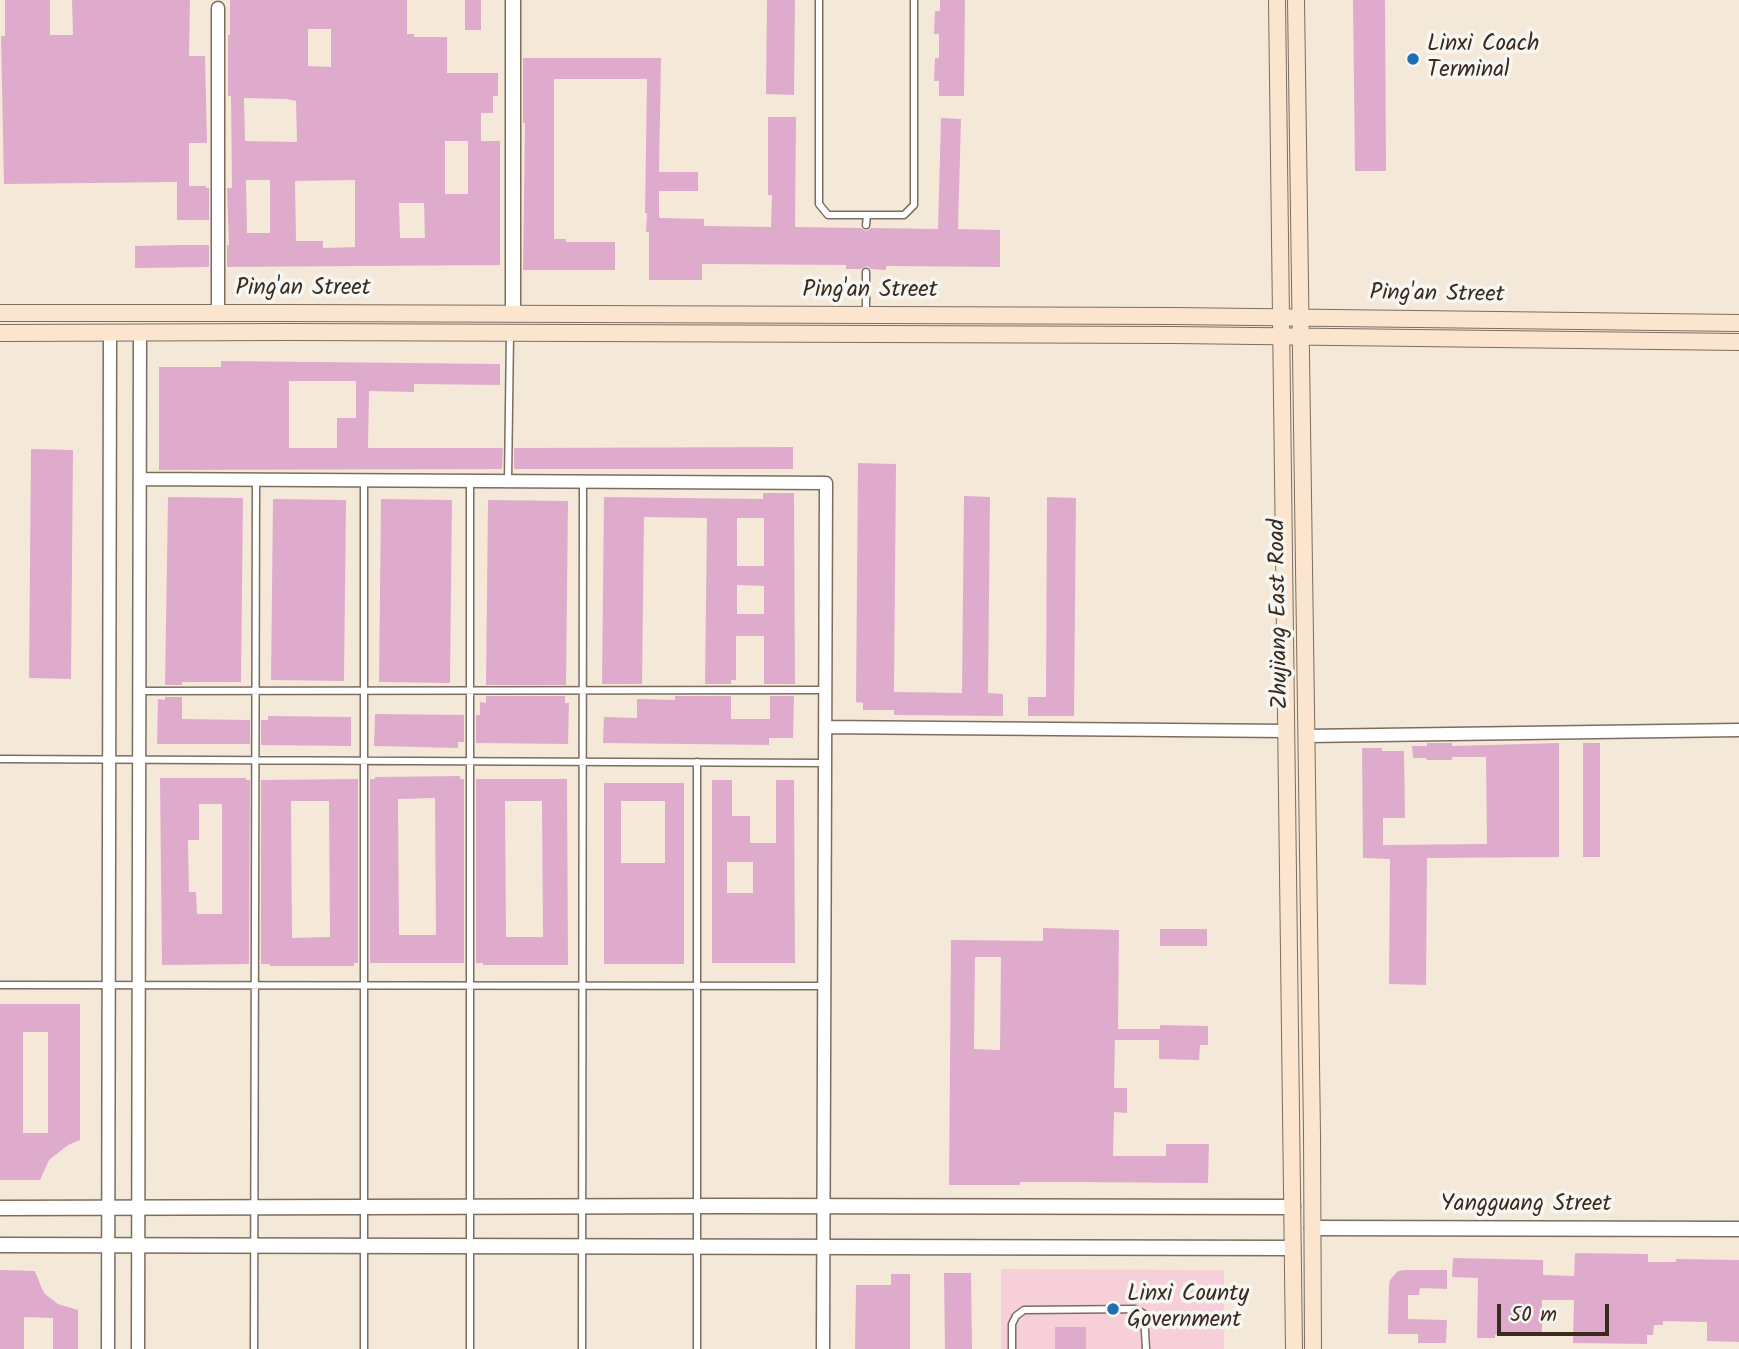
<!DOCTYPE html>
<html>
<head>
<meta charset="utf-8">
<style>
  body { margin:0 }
  #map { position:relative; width:1739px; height:1349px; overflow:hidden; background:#f4e9d9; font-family:Kalam,sans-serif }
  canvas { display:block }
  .scale { position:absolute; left:1497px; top:1304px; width:112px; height:32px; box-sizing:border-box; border:4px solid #3b2a1e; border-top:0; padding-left:9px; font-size:21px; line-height:24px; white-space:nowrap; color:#3b2a1e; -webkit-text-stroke:5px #f6f6f2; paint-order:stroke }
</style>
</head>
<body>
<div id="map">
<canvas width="1739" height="1349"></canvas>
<div class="scale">50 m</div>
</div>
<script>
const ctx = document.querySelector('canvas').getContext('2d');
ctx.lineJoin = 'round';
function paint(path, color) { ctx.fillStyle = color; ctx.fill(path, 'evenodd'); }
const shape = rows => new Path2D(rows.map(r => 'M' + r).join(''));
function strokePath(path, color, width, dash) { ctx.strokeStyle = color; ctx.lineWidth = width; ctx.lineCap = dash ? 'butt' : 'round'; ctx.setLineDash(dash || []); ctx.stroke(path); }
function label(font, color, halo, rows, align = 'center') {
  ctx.font = font + ' Kalam,sans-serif'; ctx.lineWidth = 7; ctx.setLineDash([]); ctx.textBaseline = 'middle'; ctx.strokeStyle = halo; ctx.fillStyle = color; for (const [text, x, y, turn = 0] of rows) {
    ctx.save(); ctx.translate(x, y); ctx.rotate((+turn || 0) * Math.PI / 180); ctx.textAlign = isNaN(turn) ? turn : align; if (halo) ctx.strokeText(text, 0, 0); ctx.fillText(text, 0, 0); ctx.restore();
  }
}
paint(shape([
  [1001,1269,1224,1270,1224,1349,1001,1349]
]), '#f6cfd8');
paint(shape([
  [5,0,50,0,50,35,73,35,72,0,190,0,189,56,205,56,207,143,189,143,189,186,206,186,206,188,209,188,209,220,177,220,177,182,4,184,1,36,5,36],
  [230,0,407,0,407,34,414,34,414,37,447,37,447,73,498,73,498,96,493,96,493,113,481,113,481,141,500,141,500,265,227,267,227,245,229,245,227,188,232,188,231,96,228,96,228,35,230,35],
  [308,29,331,29,331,67,308,66],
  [244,98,286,99,296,101,297,142,245,141],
  [445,141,468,141,468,194,445,194],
  [246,180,270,180,270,233,247,233],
  [355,180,355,247,323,248,323,241,296,241,295,181],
  [399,203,424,203,425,238,400,238],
  [465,0,481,0,481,30,465,30],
  [767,0,795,0,794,95,766,94],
  [940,0,965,0,964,96,939,96,939,81,934,81,935,58,939,58,939,34,934,34,935,11,940,11],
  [1353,0,1385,0,1386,171,1355,171],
  [523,58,661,58,659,172,698,172,698,191,659,191,659,216,660,218,704,219,704,226,771,227,772,195,768,195,768,117,796,117,795,227,861,228,866,231,871,228,938,229,941,118,961,119,958,229,1000,230,1000,267,886,266,886,270,871,269,867,266,861,269,846,269,846,265,702,264,702,280,649,280,649,232,646,232,647,213,645,213,647,79,554,79,554,239,566,239,566,242,615,242,615,270,523,270,525,123,523,123],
  [180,245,209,245,209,267,135,268,135,246],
  [221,361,500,364,500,385,414,384,414,392,369,391,368,448,503,448,502,469,159,470,159,367,221,367],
  [289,381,356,381,356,418,337,418,337,448,289,448],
  [793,447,793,469,514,469,514,448],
  [31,449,73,450,71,679,29,678],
  [858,463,896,464,894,692,962,693,964,496,990,497,988,693,1003,694,1003,716,894,715,894,710,863,710,863,703,856,702],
  [763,493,794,493,795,684,764,684,764,636,736,636,736,680,731,680,731,684,705,684,707,518,644,517,642,684,602,684,604,497,763,499],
  [737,518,764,518,764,566,737,566],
  [737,585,764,586,764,614,737,614],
  [168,497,243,498,241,682,182,682,182,685,165,685],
  [1047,497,1076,498,1074,716,1028,716,1028,697,1046,697],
  [273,499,346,500,344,681,271,680],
  [381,499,452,500,450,683,379,682],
  [488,500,568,501,566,685,486,685],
  [486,696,565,696,565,703,569,703,568,744,476,743,476,715,480,715,480,702,486,703],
  [675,696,731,696,731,719,770,719,770,696,794,696,793,738,769,738,769,745,603,743,604,717,637,718,637,699,675,700],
  [165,697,182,697,182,719,250,720,250,744,157,744,158,699,165,700],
  [375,714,464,715,464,742,458,742,458,748,374,746],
  [268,716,351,717,351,746,261,745,261,720,268,720],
  [1427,743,1452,743,1452,746,1559,743,1559,857,1427,858,1426,985,1389,984,1390,859,1363,858,1362,748,1382,748,1382,751,1404,751,1405,818,1383,818,1383,845,1487,844,1486,757,1452,757,1452,760,1427,760,1426,758,1413,758,1412,746,1427,746],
  [1583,743,1600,743,1600,857,1583,857],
  [460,776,460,779,464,779,464,963,370,963,370,779,375,779,375,777],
  [435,798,436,935,399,935,398,799],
  [160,778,246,778,246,780,250,780,249,964,162,965],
  [199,804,222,804,222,914,197,914,196,892,189,892,188,840,199,840],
  [358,779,358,963,354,963,354,966,270,966,270,964,261,964,261,780],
  [291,801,329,801,330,937,292,938],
  [476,779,567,779,568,965,483,965,483,963,476,963],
  [505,801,542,801,543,937,506,937],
  [712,780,732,780,732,816,750,816,750,843,776,843,776,780,794,780,795,963,712,963],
  [727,862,753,862,753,893,727,893],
  [604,783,684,783,684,964,604,964],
  [621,801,665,801,665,863,621,863],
  [1043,928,1119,930,1118,1029,1160,1029,1160,1025,1208,1026,1208,1045,1200,1045,1199,1060,1159,1059,1159,1040,1115,1040,1114,1088,1127,1088,1127,1113,1114,1112,1113,1156,1166,1156,1166,1144,1209,1144,1208,1183,1069,1182,1020,1182,1020,1185,949,1185,951,940,1043,941],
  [975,957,1001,957,1000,1050,974,1049],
  [1160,929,1207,929,1207,946,1160,946],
  [0,1004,80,1004,80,1140,68,1145,49,1160,40,1180,0,1180],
  [23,1032,48,1032,48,1133,23,1133],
  [1575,1253,1648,1254,1648,1262,1676,1262,1676,1259,1739,1260,1739,1342,1707,1341,1707,1322,1663,1321,1663,1325,1654,1325,1653,1335,1647,1335,1647,1344,1573,1343,1574,1300,1542,1300,1542,1336,1495,1335,1495,1338,1477,1338,1478,1278,1452,1277,1453,1258,1543,1260,1543,1275,1574,1276],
  [0,1270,35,1271,42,1289,45,1294,58,1304,78,1310,78,1349,53,1349,53,1318,24,1317,24,1349,0,1349],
  [1405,1270,1447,1270,1447,1289,1420,1288,1419,1295,1408,1295,1408,1319,1447,1320,1446,1343,1418,1343,1418,1334,1388,1334,1389,1285,1390,1280,1398,1271],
  [944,1273,971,1273,972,1349,945,1349],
  [891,1274,910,1274,910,1349,855,1349,856,1285,891,1285],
  [1055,1327,1086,1327,1086,1349,1055,1349]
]), '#dfabcc');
const service = shape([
  [819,0,819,204,828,215,904,215,914,205,914,0],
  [866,225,867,215],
  [866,315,866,272],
  [470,481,470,1349],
  [508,481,510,333],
  [139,691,825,690],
  [0,759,824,763],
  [0,985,824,986],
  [254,1349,256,480],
  [364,1349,364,480],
  [582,1349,583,481],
  [697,1349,697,762],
  [1012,1349,1012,1324,1016,1316,1024,1310,1135,1309,1144,1314,1146,1349]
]);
const minor = shape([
  [218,8,218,313],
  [140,479,826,483,823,1349],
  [825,727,1287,731],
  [1306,736,1739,730],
  [108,1349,110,333],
  [138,1349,140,333]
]);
const tertiary = shape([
  [513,0,513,314],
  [0,1208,727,1206,1293,1207],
  [1312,1228,1739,1229],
  [0,1245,1293,1248]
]);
const secondary = shape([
  [1277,0,1294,1349],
  [1296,0,1312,1133,1313,1349],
  [0,313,287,313,1174,316,1739,323],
  [0,333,287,332,1174,335,1739,342]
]);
strokePath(service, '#7c6d5f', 9);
strokePath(minor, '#7c6d5f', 15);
strokePath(tertiary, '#7c6d5f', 17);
strokePath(secondary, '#7c6d5f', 18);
strokePath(service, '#fff', 6);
strokePath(minor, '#fff', 12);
strokePath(tertiary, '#fff', 14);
strokePath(secondary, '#fbe5cf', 16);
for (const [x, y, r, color] of [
  [1413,59,7,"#1f6fb2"],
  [1113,1309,7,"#1f6fb2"]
]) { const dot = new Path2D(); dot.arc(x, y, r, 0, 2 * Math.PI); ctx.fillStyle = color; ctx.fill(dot); strokePath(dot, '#f6f6f2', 2.5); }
label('23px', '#3b2a1e', '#f6f6f2', [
  ["Linxi Coach",1427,46],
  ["Terminal",1427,72],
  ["Linxi County",1127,1296],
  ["Government",1127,1322]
], 'left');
label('23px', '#3b2a1e', '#f6f6f2', [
  ["Ping'an Street",303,290],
  ["Ping'an Street",870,292],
  ["Ping'an Street",1437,296,1],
  ["Zhujiang East Road",1281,614,-91],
  ["Yangguang Street",1526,1206]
]);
</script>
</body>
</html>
